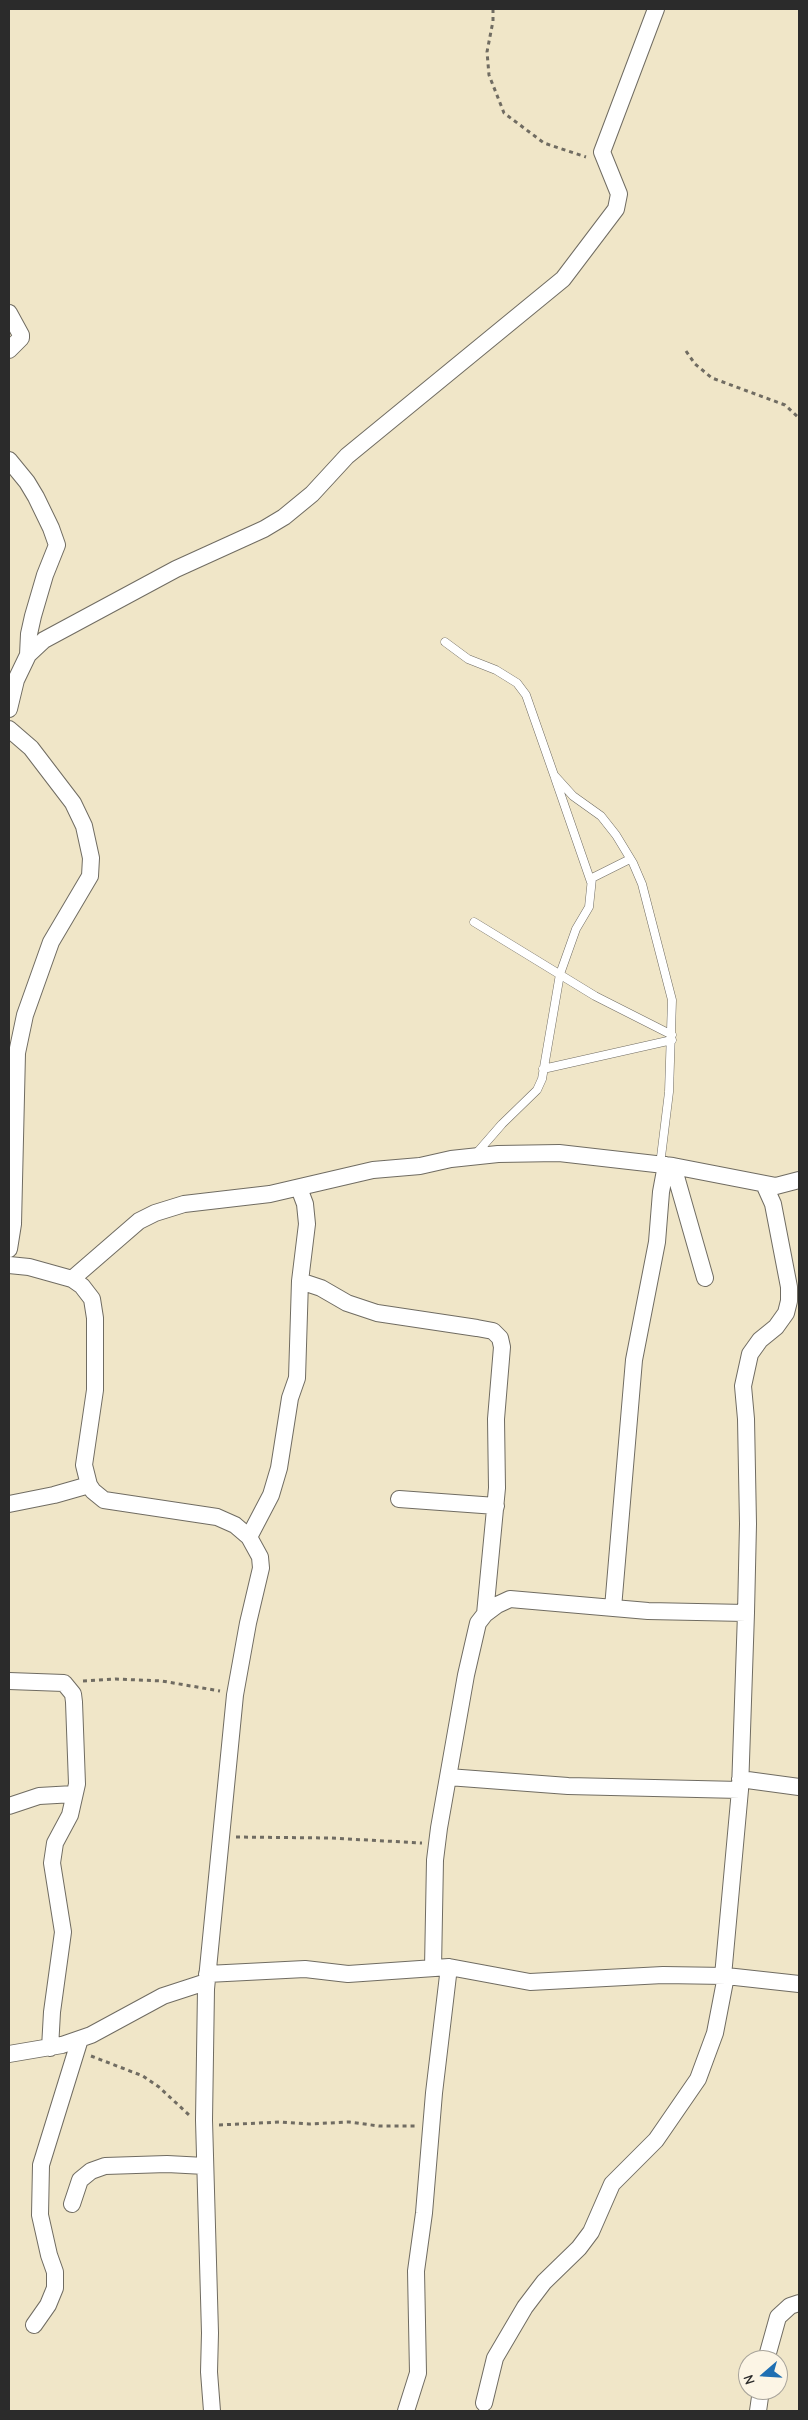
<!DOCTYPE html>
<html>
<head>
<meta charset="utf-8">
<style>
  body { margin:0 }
  #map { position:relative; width:808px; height:2420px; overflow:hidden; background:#f0e6c8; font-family:"Comic Neue",sans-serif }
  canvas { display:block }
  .frame { position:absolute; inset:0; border:10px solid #2b2b2b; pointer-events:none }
  .north { position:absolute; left:738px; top:2350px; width:50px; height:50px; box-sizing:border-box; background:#fcf5e5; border:1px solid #a8a49b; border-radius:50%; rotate:251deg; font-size:14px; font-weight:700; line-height:20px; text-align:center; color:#2b2b2b }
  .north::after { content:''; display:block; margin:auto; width:18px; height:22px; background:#1f6fb2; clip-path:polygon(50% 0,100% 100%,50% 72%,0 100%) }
</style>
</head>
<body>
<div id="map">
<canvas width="808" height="2420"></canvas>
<div class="frame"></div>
<div class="north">N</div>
</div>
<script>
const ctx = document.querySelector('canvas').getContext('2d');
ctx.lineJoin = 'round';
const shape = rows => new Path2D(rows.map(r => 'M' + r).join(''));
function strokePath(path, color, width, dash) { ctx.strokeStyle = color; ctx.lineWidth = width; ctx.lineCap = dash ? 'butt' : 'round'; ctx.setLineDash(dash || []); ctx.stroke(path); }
const lane = shape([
  [445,642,468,659,496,670,517,683,526,695,554,775,573,796,601,816,616,835,633,863,642,884,672,1000,669,1092,660,1165],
  [555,778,591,882],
  [474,922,595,996,672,1035],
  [543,1069,672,1040],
  [475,1155,502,1124,537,1090,542,1079,560,974,576,929,589,907,592,878,630,859]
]);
const street = shape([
  [9,313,21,335,21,338,9,350],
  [9,460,27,482,36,497,51,528,57,545,45,575,33,616,29,634,28,655],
  [9,709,16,680,28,655,44,640,176,569,264,529,284,517,312,494,347,456,563,279,616,209,619,194,602,152,656,9],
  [9,729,31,748,73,803,84,826,91,858,90,876,51,942,25,1015,17,1053,13,1224,9,1249],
  [673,1166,705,1278],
  [9,1265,29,1267,72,1279,82,1286,92,1299,95,1318,95,1390,84,1465,89,1485,93,1491,104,1500,217,1517,235,1525,249,1537,260,1557,261,1568,248,1623,235,1695,206,1989,204,2120,210,2333,209,2372,212,2411],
  [72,1279,139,1221,155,1213,184,1204,270,1194,373,1170,420,1166,451,1159,498,1154,559,1153,673,1166,776,1186,799,1180],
  [300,1281,321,1288,347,1303,377,1313,477,1328,493,1331,500,1338,502,1347,496,1419,497,1488,485,1614],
  [399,1499,496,1506],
  [9,1504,54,1495,89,1485],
  [249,1537,271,1495,279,1468,290,1398,297,1378,300,1281,307,1224,305,1204,299,1188],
  [613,1608,634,1360,657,1242,661,1192,666,1165],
  [9,1681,64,1683,73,1694,74,1702,77,1784,70,1815,55,1843,52,1863,63,1932,52,2012,50,2048],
  [448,1777,568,1786,740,1790],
  [740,1779,799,1787],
  [9,1806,39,1796,74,1794],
  [433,1968,435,1860,439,1828,466,1675,478,1623,485,1614,497,1605,510,1599,648,1611,746,1613],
  [207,1974,305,1969,348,1974,449,1967,530,1982,663,1975,726,1976,799,1984],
  [723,1976,740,1790,746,1613,748,1524,746,1419,743,1386,750,1354,760,1340,776,1327,786,1313,789,1301,789,1287,773,1204,764,1184],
  [9,2054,62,2045,91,2035,163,1996,206,1982],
  [72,2204,80,2180,91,2171,105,2166,167,2164,205,2166],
  [34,2325,48,2305,55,2288,55,2272,49,2255,40,2215,41,2165,80,2039],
  [766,2360,778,2317,790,2306,799,2303],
  [484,2403,495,2358,525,2307,544,2282,579,2248,591,2232,612,2184,656,2140,698,2079,715,2033,726,1976],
  [406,2411,418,2373,416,2271,424,2213,434,2093,449,1967],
  [758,2411,761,2390]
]);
strokePath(lane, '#706c62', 9);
strokePath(street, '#706c62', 18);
strokePath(shape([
  [493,9,493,21,487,52,489,75,504,113,544,143,586,157],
  [686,351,695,364,712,378,785,405,799,418],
  [83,1681,116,1679,162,1681,220,1691],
  [236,1837,330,1838,422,1843],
  [91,2056,143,2076,159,2087,189,2115],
  [219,2125,280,2122,309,2124,349,2122,379,2126,415,2126]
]), '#706c62', 3, [4, 4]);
strokePath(lane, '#fff', 8);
strokePath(street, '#fff', 16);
</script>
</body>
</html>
